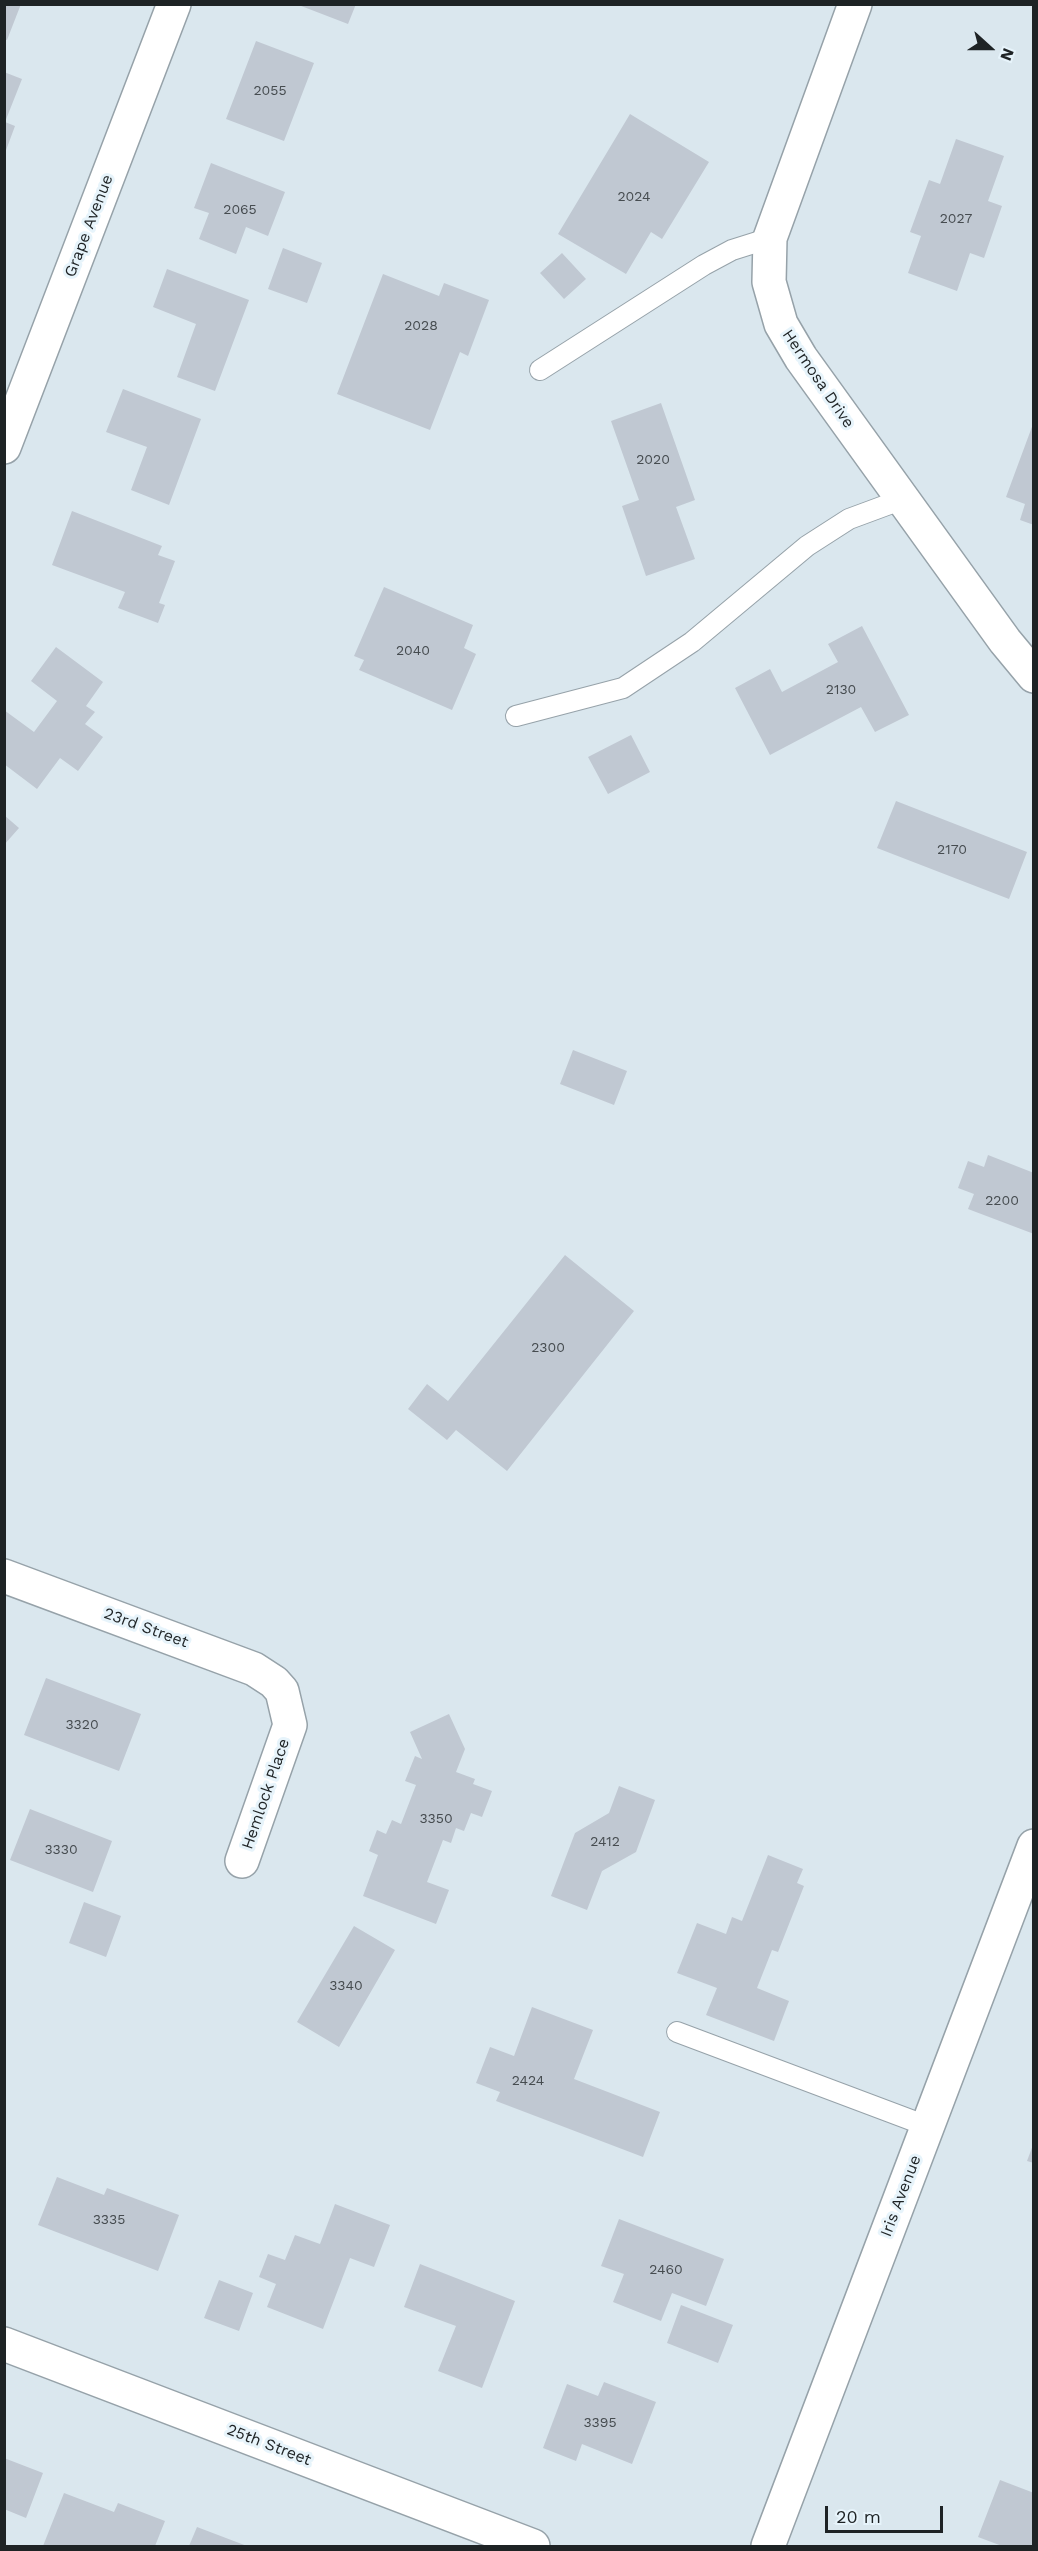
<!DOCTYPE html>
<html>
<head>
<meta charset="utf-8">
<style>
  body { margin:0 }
  #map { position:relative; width:1038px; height:2551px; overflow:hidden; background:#dae7ee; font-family:"Work Sans",sans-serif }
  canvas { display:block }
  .frame { position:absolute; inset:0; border:6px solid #1e2325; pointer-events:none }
  .north { position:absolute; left:960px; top:18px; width:60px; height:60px; -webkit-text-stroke:4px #e7f4fb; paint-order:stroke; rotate:111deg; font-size:16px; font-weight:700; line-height:24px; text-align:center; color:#1e2325 }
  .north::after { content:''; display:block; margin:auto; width:21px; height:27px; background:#1e2325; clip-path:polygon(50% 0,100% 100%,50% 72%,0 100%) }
  .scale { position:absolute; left:825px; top:2506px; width:118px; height:27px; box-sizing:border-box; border:3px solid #1e2325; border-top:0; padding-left:8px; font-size:18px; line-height:21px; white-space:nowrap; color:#1e2325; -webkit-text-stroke:4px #e7f4fb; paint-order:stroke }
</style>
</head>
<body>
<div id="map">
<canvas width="1038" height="2551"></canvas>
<div class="frame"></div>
<div class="north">N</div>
<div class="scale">20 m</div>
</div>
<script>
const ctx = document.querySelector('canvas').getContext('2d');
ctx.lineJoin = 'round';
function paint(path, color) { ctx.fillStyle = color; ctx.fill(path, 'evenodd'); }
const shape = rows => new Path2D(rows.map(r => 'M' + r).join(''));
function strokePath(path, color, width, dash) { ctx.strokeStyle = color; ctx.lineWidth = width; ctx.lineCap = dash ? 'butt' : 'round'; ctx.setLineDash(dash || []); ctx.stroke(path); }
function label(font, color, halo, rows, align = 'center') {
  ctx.font = font + ' "Work Sans",sans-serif'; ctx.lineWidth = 6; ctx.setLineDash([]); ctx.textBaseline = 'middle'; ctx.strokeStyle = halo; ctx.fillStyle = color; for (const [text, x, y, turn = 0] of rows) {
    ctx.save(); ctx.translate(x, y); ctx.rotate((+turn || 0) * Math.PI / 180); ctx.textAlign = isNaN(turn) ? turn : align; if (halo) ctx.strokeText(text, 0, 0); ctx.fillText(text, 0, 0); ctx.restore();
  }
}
paint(shape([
  [4,4,21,4,7,40,4,39],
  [296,4,356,4,348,24],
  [256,41,314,63,284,141,226,119],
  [4,72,22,79,5,122,15,126,5,153],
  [630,114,709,162,662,239,651,232,626,274,558,234],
  [956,139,1004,156,988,201,1002,206,984,258,970,253,957,291,908,273,921,236,910,232,929,180,940,184],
  [211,163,285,192,268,236,246,227,236,254,199,239,209,213,194,208],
  [283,248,322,263,307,303,268,289],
  [562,253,586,279,564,299,540,273],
  [167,269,249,300,215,391,177,377,196,324,153,307],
  [383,274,439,296,444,283,489,300,468,356,460,352,430,430,337,394],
  [123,389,201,419,169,505,131,490,147,447,106,432],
  [661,403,695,500,676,507,695,559,646,576,622,506,639,500,611,421],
  [1033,424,1034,424,1034,525,1020,520,1025,504,1006,497],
  [72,511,162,546,158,555,175,561,159,603,165,605,158,623,118,608,125,592,52,565],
  [384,587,473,625,464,648,476,654,452,710,359,670,364,660,354,656],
  [862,626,909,715,875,732,861,707,770,755,735,688,770,669,782,692,838,662,828,644],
  [56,647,103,682,86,706,95,712,85,724,103,737,78,771,60,758,37,789,4,764,4,710,34,732,57,701,31,681],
  [631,735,650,772,608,794,588,757],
  [896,801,1027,852,1009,899,877,848],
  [4,815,19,828,4,845],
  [573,1050,627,1071,614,1105,560,1084],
  [988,1155,1034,1173,1034,1234,968,1209,974,1194,958,1188,968,1161,984,1167],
  [565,1255,634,1311,507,1471,456,1430,447,1440,408,1409,427,1384,448,1401],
  [46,1678,141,1714,119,1771,24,1735],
  [449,1714,465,1749,456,1772,475,1779,473,1784,492,1791,482,1817,471,1813,464,1831,456,1828,451,1843,443,1840,427,1882,449,1890,436,1924,363,1896,378,1855,369,1851,377,1830,386,1834,392,1820,401,1824,416,1785,405,1781,415,1756,422,1759,410,1732],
  [619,1786,655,1800,636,1852,602,1871,587,1910,551,1896,575,1833,609,1813],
  [30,1809,112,1841,93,1892,10,1860],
  [768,1855,803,1869,797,1883,804,1886,778,1952,772,1950,757,1988,789,2001,774,2041,706,2015,717,1988,677,1973,697,1923,726,1934,732,1917,742,1921],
  [84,1902,121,1916,106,1957,69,1943],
  [354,1926,395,1950,339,2047,297,2022],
  [532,2007,593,2030,574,2079,660,2112,643,2157,496,2101,500,2092,476,2083,490,2047,514,2056],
  [1033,2145,1034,2145,1034,2163,1027,2161],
  [57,2177,104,2195,107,2188,179,2215,158,2271,38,2225],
  [335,2204,390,2225,374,2267,350,2258,323,2329,267,2307,276,2284,259,2277,268,2254,285,2260,295,2235,320,2244],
  [619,2219,724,2259,706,2306,672,2293,661,2321,613,2302,624,2274,601,2266],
  [420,2264,515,2301,482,2388,438,2371,456,2326,404,2307],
  [219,2280,253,2293,239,2331,204,2318],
  [681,2305,733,2325,718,2363,667,2343],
  [604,2382,656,2402,632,2464,582,2444,576,2461,543,2448,567,2384,598,2396],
  [4,2458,43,2473,26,2518,4,2509],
  [1000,2480,1034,2493,1034,2546,1002,2546,978,2537],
  [64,2493,114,2512,118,2503,165,2521,155,2546,43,2546],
  [197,2527,247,2546,189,2546]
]), '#c0c8d2');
const service = shape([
  [540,370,704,265,732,250,770,238],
  [516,716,623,688,692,642,807,546,849,519,903,499],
  [677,2032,927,2126]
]);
const minor = shape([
  [855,4,770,238,769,282,781,324,801,358,1005,641,1034,676],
  [4,447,174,4],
  [4,1576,254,1669,274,1682,282,1691,290,1725,242,1861],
  [4,2344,533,2546]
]);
const secondary = shape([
  [768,2546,1034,1846]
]);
strokePath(service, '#96a2a9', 22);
strokePath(minor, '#96a2a9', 36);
strokePath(secondary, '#96a2a9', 36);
strokePath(service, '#fff', 20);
strokePath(minor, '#fff', 33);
strokePath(secondary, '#fff', 33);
label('14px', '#464c50', null, [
  ["2055",270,91],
  ["2024",634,197],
  ["2065",240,210],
  ["2027",956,219],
  ["2028",421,326],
  ["2020",653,460],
  ["2040",413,651],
  ["2130",841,690],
  ["2170",952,850],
  ["2200",1002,1201],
  ["2300",548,1348],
  ["3320",82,1725],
  ["3350",436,1819],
  ["2412",605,1842],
  ["3330",61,1850],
  ["3340",346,1986],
  ["2424",528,2081],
  ["3335",109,2220],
  ["2460",666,2270],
  ["3395",600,2423]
]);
label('16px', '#1e2325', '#e7f4fb', [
  ["Grape Avenue",89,226,-69],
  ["Hermosa Drive",818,379,56],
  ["23rd Street",146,1628,20],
  ["Hemlock Place",266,1794,-71],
  ["Iris Avenue",901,2196,-69],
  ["25th Street",269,2445,21]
]);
</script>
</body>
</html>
